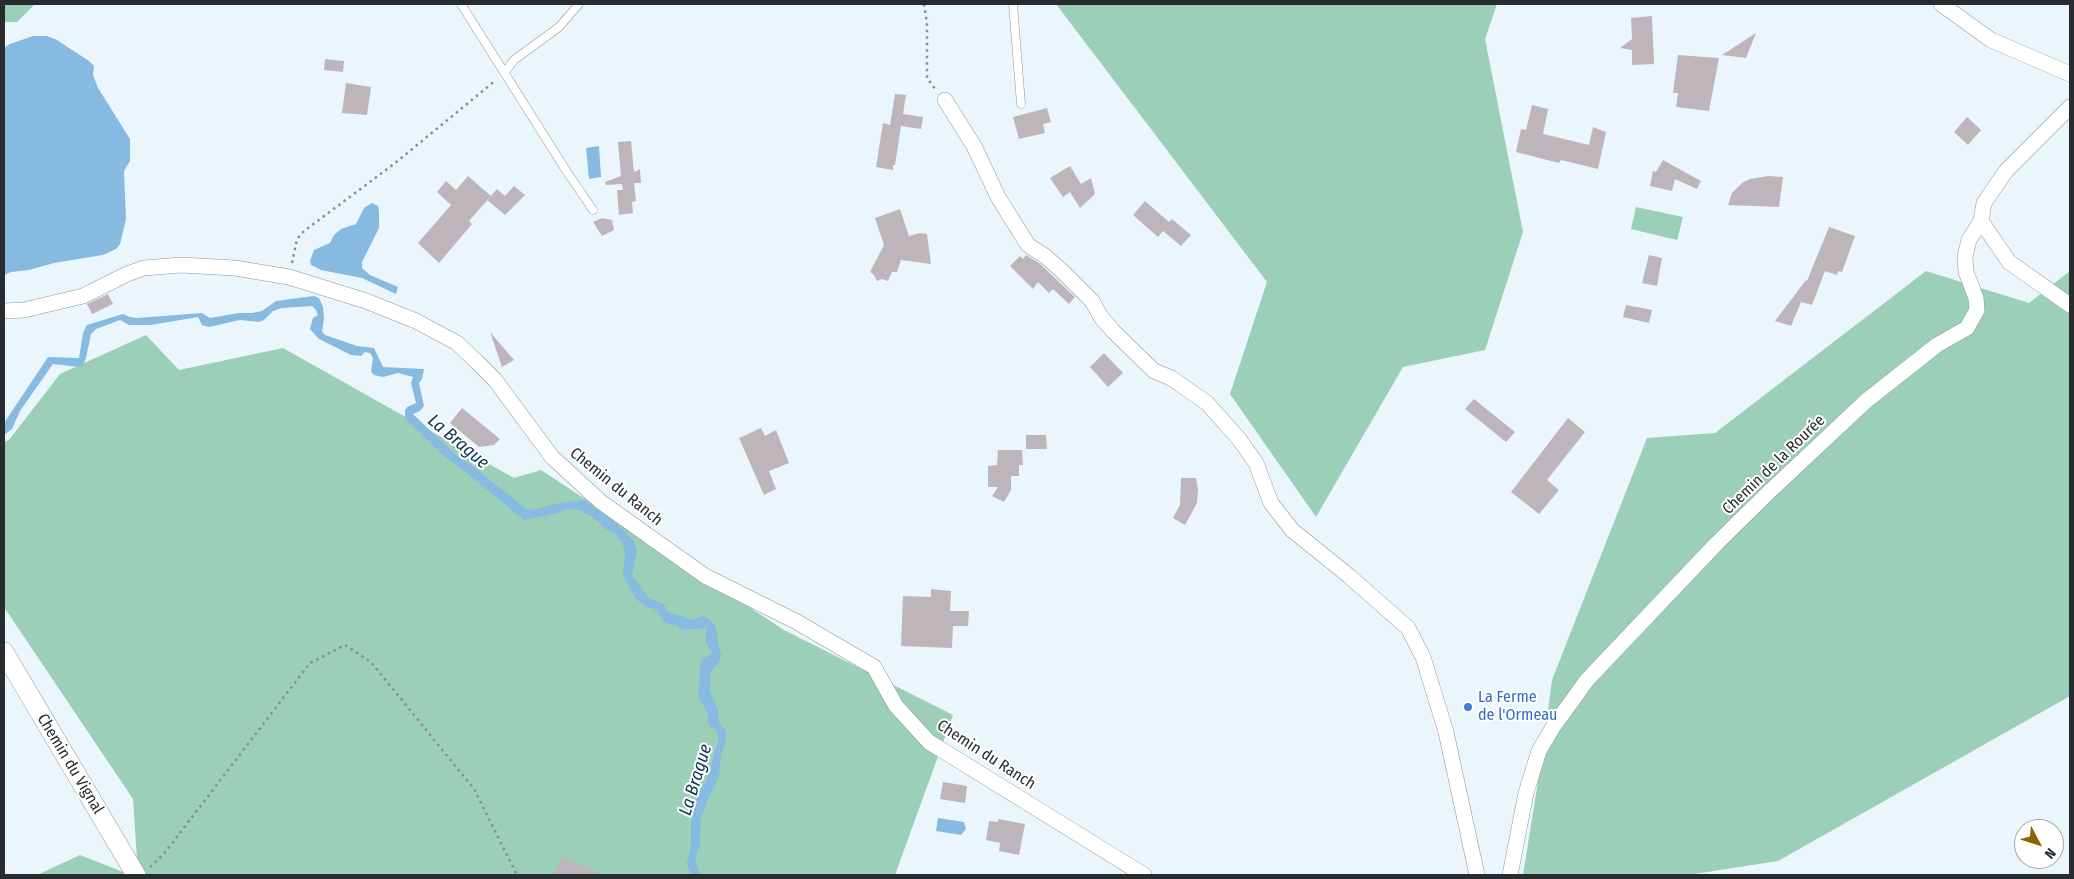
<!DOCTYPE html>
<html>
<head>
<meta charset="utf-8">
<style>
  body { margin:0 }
  #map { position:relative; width:2074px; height:879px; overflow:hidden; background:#ebf5fc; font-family:"Fira Sans Condensed",sans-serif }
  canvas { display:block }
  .frame { position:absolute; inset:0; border:5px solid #292c2f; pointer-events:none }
  .north { position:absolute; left:2014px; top:819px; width:50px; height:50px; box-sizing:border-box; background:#fff; border:1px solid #a9abac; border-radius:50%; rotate:130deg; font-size:14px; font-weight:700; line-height:20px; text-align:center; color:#292c2f }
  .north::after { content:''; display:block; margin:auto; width:18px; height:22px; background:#866700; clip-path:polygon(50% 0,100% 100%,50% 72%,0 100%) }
</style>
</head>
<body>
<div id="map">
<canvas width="2074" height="879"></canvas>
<div class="frame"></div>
<div class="north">N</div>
</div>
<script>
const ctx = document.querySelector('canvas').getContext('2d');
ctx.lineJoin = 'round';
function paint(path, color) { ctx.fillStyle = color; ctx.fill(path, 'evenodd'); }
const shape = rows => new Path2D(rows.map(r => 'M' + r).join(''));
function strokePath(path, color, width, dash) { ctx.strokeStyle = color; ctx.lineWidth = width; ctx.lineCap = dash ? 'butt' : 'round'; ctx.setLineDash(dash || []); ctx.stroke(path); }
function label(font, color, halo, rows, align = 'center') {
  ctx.font = font + ' "Fira Sans Condensed",sans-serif'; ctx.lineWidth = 4; ctx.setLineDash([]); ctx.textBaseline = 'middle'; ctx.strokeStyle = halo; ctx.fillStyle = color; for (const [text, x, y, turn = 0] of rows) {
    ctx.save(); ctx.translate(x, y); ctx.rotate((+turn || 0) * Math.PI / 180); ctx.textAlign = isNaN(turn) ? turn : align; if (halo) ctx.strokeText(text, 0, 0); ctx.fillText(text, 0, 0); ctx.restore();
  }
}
paint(shape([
  [4,4,35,4,17,22,4,22],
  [1056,4,1497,4,1485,39,1523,232,1485,350,1403,367,1316,517,1230,394,1267,282],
  [1636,207,1683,217,1677,240,1631,229],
  [1926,271,2029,303,2070,271,2070,696,1778,861,1688,875,1523,875,1541,763,1552,680,1647,438,1715,433],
  [146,335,179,370,283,348,514,478,541,470,784,630,953,715,895,875,138,875,133,799,4,607,4,442,9,440,60,374],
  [80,855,131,875,37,875]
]), '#9ccfb7');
paint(shape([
  [33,36,47,36,57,40,89,61,94,66,93,75,98,88,130,139,130,161,124,171,126,219,120,244,116,249,103,255,54,263,29,270,11,272,4,275,4,48,10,44],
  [599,146,601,177,589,179,586,148],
  [372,203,378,206,379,211,379,228,362,262,362,268,370,275,398,287,396,294,362,278,321,270,311,265,310,261,314,250,330,243,334,235,341,229,356,224,364,208],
  [314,296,319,298,323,307,324,319,322,331,325,335,357,346,374,348,383,367,424,369,422,379,419,383,424,406,420,411,413,414,457,456,470,464,526,509,535,510,554,504,584,500,617,524,634,541,637,551,632,576,649,598,664,604,666,610,674,614,682,616,691,620,703,616,709,619,715,625,721,655,719,662,710,672,711,684,709,689,718,710,719,722,726,731,726,740,721,755,719,777,707,801,701,818,700,844,695,859,700,875,691,875,687,863,691,847,691,821,697,792,704,785,707,779,719,738,716,730,710,727,708,723,708,714,698,696,701,660,713,653,705,642,707,628,681,630,676,625,665,623,655,609,647,607,636,599,623,576,625,553,622,542,616,534,606,529,592,517,580,510,567,509,558,513,524,520,463,470,445,457,405,418,405,410,407,407,416,403,411,383,413,377,398,373,383,377,374,375,371,372,373,358,370,353,365,352,361,356,351,355,319,339,310,329,313,318,318,315,316,310,312,306,282,308,273,311,264,320,259,322,240,320,209,327,202,325,198,317,151,325,129,325,120,320,96,329,91,334,86,358,83,365,79,367,53,364,20,411,12,429,4,435,4,423,48,357,79,358,83,333,87,325,123,314,130,317,137,318,202,313,210,318,239,313,252,313,262,311,276,301],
  [938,818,964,822,966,829,961,835,936,831]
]), '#87bae0');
paint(shape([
  [1652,16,1654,64,1632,65,1632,50,1620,48,1632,39,1631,18],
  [1756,33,1746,58,1722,55],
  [1678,55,1719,58,1709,111,1676,107,1678,93,1673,93],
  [325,59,344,61,343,72,324,70],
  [346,83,371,87,367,115,342,113],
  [895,94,906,95,903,114,923,117,921,129,901,126,895,165,893,165,893,170,876,167,883,123,890,125],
  [1532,105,1548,109,1543,134,1589,145,1593,127,1606,132,1598,169,1561,160,1559,163,1516,152,1521,129,1526,130],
  [1047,108,1051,122,1043,124,1045,133,1019,139,1013,117],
  [1967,117,1981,130,1968,145,1954,132],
  [631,141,634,172,640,169,641,183,634,183,636,201,632,202,633,213,619,215,617,190,623,190,622,184,606,185,605,182,621,176,618,142],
  [1663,160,1701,181,1697,189,1675,179,1672,191,1650,186,1653,171,1656,172],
  [1070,166,1081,184,1091,178,1095,194,1080,208,1070,192,1063,197,1050,178],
  [468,176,491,196,469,221,472,224,439,263,418,243,451,205,437,192,446,181,456,190],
  [1768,176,1783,177,1779,207,1728,205,1732,193,1742,183,1750,179],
  [514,186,525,195,505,215,487,200,497,189,505,196],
  [1145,201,1169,222,1172,219,1191,235,1181,246,1163,231,1158,237,1133,215],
  [900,209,909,236,920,233,927,234,931,264,901,260,897,272,892,272,888,281,882,279,877,281,874,275,870,272,884,245,875,218],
  [602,218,612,220,614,230,602,236,593,222],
  [1829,227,1855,236,1842,272,1838,271,1837,275,1825,271,1812,305,1801,302,1791,326,1775,321,1806,280,1807,281],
  [1026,255,1039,263,1075,297,1069,304,1053,289,1049,293,1038,282,1033,289,1010,266,1020,256,1023,259],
  [1649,255,1662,258,1657,286,1642,283],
  [108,294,113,304,92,314,87,304],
  [1626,305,1652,310,1649,323,1623,317],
  [490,332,514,360,502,367],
  [1104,353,1123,373,1108,387,1090,367],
  [1474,399,1515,432,1506,442,1465,409],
  [462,408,500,439,494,445,479,447,450,423],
  [1568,418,1585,432,1547,480,1559,490,1539,514,1511,492],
  [761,428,765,436,776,430,789,463,769,471,776,489,764,495,739,438],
  [1026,435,1046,435,1047,449,1026,449],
  [998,450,1022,450,1023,465,1019,465,1019,476,1011,476,1011,490,1004,502,992,496,998,487,988,487,988,466,997,465],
  [1181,478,1196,478,1198,489,1197,503,1185,525,1173,518,1180,505],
  [931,589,951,591,950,611,969,611,968,626,953,626,952,648,901,646,903,596,931,597],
  [943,782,967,786,965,803,940,799],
  [998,819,1025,824,1019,855,999,851,1000,843,986,840,989,821,998,822],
  [562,857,603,875,553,875]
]), '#beb5bb');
const service = shape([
  [461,4,567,172,593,210],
  [1013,4,1021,104],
  [505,72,514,60,559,27,579,4]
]);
const minor = shape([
  [1941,4,1991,40,2070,74],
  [945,100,974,146,998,197,1028,245,1045,256,1063,272,1092,301,1101,317,1113,331,1154,371,1171,378,1207,403,1239,439,1256,463,1271,503,1292,530,1349,576,1408,628,1423,657,1446,732,1477,875],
  [1981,221,2009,262,2070,305],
  [4,311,24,310,83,296,127,274,144,268,181,265,235,268,289,277,366,301,416,321,457,343,477,362,495,380,552,457,601,502,705,576,797,622,874,667,896,706,929,742,1144,875],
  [1510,875,1526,793,1539,751,1553,727,1587,680,1717,543,1768,493,1866,401,1937,345,1967,328,1977,310,1976,298,1966,272,1965,257,1969,240,1981,221,1984,203,2006,171,2070,107]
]);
const tertiary = shape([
  [4,652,136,875]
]);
strokePath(service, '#8d969d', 9);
strokePath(minor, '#8d969d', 16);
strokePath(tertiary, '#8d969d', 20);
strokePath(shape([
  [924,4,927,23,927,78,935,89],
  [292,263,297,239,304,231,394,164,496,80],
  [150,867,163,855,310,663,345,645,371,662,474,789,517,875]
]), '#888f94', 2.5, [2.5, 4]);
strokePath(service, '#fff', 8);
strokePath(minor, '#fff', 15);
strokePath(tertiary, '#fff', 19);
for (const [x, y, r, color] of [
  [1468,707,5,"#3f7fe0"]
]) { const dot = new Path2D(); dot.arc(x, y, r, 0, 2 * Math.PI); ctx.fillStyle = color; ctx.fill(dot); strokePath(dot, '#fff', 2); }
label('16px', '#292c2f', '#fff', [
  ["Chemin de la Rourée",1774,465,-44],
  ["Chemin du Ranch",616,487,39],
  ["Chemin du Ranch",986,755,33],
  ["Chemin du Vignal",70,764,59]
]);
label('16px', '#366cbe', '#fff', [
  ["La Ferme",1478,698],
  ["de l'Ormeau",1478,716]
], 'left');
label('italic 18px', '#0c354f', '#fff', [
  ["La Brague",458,442,40],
  ["La Brague",696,780,-73]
]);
</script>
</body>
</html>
